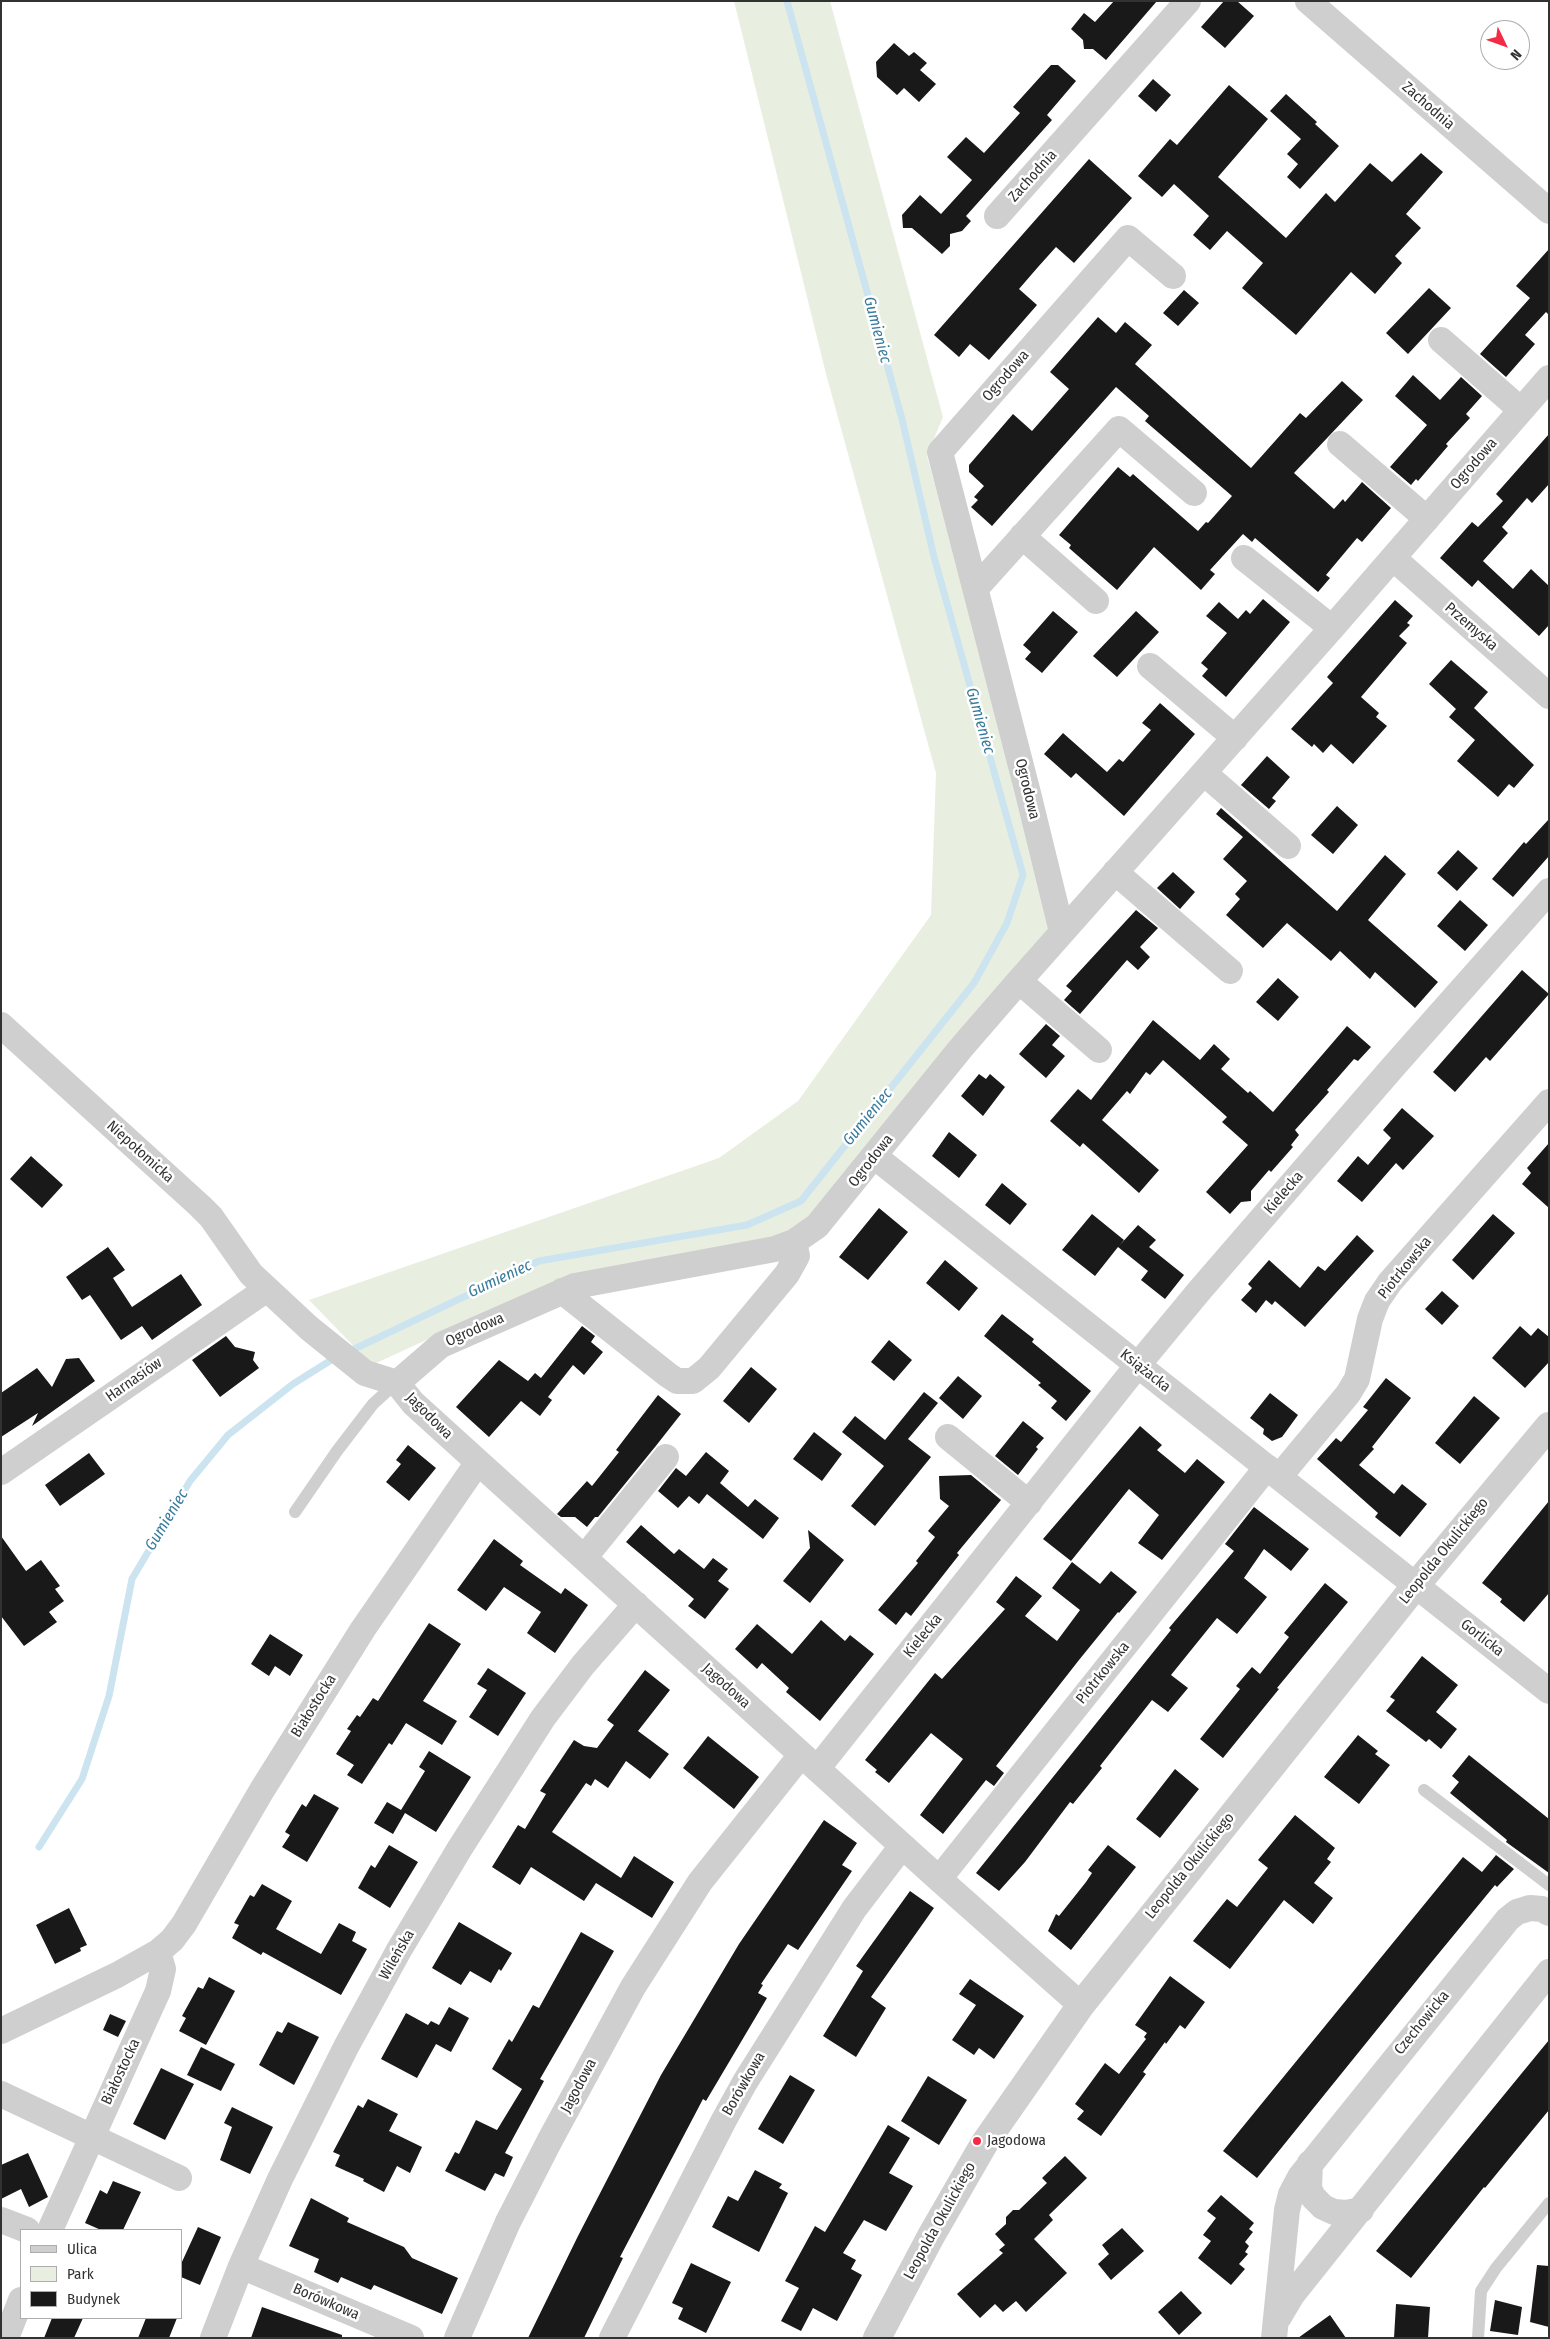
<!DOCTYPE html>
<html>
<head>
<meta charset="utf-8">
<style>
  body { margin:0 }
  #map { position:relative; width:1550px; height:2339px; overflow:hidden; background:#fff; font-family:"Fira Sans Condensed",sans-serif }
  canvas { display:block }
  .frame { position:absolute; inset:0; border:2px solid #323232; pointer-events:none }
  .legend { position:absolute; left:20px; top:2229px; width:162px; height:90px; box-sizing:border-box; background:#fff; border:1px solid #adadad; margin:0; padding:6px 9px; list-style:none; font-size:15px; color:#323232 }
  .legend li { display:flex; align-items:center; gap:10px; height:25px }
  .legend b { width:25px; border:1px solid #adadad }
  .north { position:absolute; left:1480px; top:20px; width:50px; height:50px; box-sizing:border-box; background:#fff; border:1px solid #adadad; border-radius:50%; rotate:132deg; font-size:14px; font-weight:700; line-height:20px; text-align:center; color:#323232 }
  .north::after { content:''; display:block; margin:auto; width:18px; height:22px; background:#f32b46; clip-path:polygon(50% 0,100% 100%,50% 72%,0 100%) }
</style>
</head>
<body>
<div id="map">
<canvas width="1550" height="2339"></canvas>
<div class="frame"></div>
<ul class="legend">
<li><b style="height:6px;background:#cfcfcf"></b>Ulica</li>
<li><b style="height:14px;background:#e9efe0"></b>Park</li>
<li><b style="height:14px;background:#191919"></b>Budynek</li>
</ul>
<div class="north">N</div>
</div>
<script>
const ctx = document.querySelector('canvas').getContext('2d');
ctx.lineJoin = 'round';
function paint(path, color) { ctx.fillStyle = color; ctx.fill(path, 'evenodd'); }
const shape = rows => new Path2D(rows.map(r => 'M' + r).join(''));
function strokePath(path, color, width, dash) { ctx.strokeStyle = color; ctx.lineWidth = width; ctx.lineCap = dash ? 'butt' : 'round'; ctx.setLineDash(dash || []); ctx.stroke(path); }
function label(font, color, halo, rows, align = 'center') {
  ctx.font = font + ' "Fira Sans Condensed",sans-serif'; ctx.lineWidth = 5; ctx.setLineDash([]); ctx.textBaseline = 'middle'; ctx.strokeStyle = halo; ctx.fillStyle = color; for (const [text, x, y, turn = 0] of rows) {
    ctx.save(); ctx.translate(x, y); ctx.rotate((+turn || 0) * Math.PI / 180); ctx.textAlign = isNaN(turn) ? turn : align; if (halo) ctx.strokeText(text, 0, 0); ctx.fillText(text, 0, 0); ctx.restore();
  }
}
paint(shape([
  [734,1,830,1,943,417,927,456,993,694,1046,899,1049,935,807,1220,783,1236,559,1279,372,1365,309,1300,719,1158,798,1101,931,915,936,773,826,374]
]), '#e9efe0');
strokePath(shape([
  [348,1352,539,1261,747,1225,801,1201,974,983,1007,923,1023,875,934,557,902,419,787,1],
  [39,1847,82,1779,109,1696,132,1579,190,1481,228,1435,293,1384,336,1357]
]), '#cce4f0', 7);
paint(shape([
  [1114,1,1157,1,1106,60,1093,49,1084,49,1083,40,1071,29,1084,13,1095,22],
  [1224,1,1237,1,1254,16,1225,48,1201,27],
  [894,43,909,56,914,52,927,63,920,70,936,84,919,102,904,88,897,95,877,77,876,62],
  [1051,65,1058,65,1076,81,1047,115,1052,120,966,216,971,221,962,231,950,234,950,246,942,254,912,228,903,228,902,215,920,195,941,214,972,180,947,157,966,137,984,153,1020,113,1013,107],
  [1153,79,1171,95,1156,112,1138,96],
  [1229,85,1268,119,1218,177,1286,238,1326,193,1335,202,1370,163,1392,182,1421,153,1443,172,1406,214,1421,228,1395,256,1402,263,1375,294,1351,272,1296,335,1242,288,1263,263,1227,231,1210,250,1193,235,1209,216,1174,184,1162,197,1138,176,1170,139,1177,145],
  [1286,94,1317,122,1315,124,1339,146,1300,189,1287,177,1298,164,1287,154,1301,139,1270,111],
  [1089,159,1132,198,1074,263,1056,247,1038,267,1019,289,1037,305,989,360,970,344,959,357,934,335],
  [1549,249,1549,315,1546,312,1525,335,1535,344,1506,377,1480,354,1530,298,1516,286],
  [1429,288,1451,308,1408,354,1386,333],
  [1184,290,1199,303,1178,326,1163,313],
  [1098,317,1116,333,1125,322,1152,345,1135,364,1251,468,1300,413,1306,418,1342,381,1363,400,1294,473,1334,509,1343,499,1345,502,1362,482,1391,508,1362,542,1357,538,1326,575,1330,578,1318,592,1255,538,1252,542,1243,534,1210,570,1215,574,1201,590,1154,547,1117,590,1069,548,1071,545,1059,535,1118,467,1130,477,1133,474,1198,531,1206,522,1208,523,1232,496,1145,421,1149,416,1116,387,992,526,971,507,978,500,974,497,984,486,969,472,969,465,1013,414,1032,431,1069,389,1050,372],
  [1413,375,1440,400,1461,377,1482,396,1466,414,1470,418,1446,444,1448,446,1418,481,1416,479,1411,485,1390,467,1427,425,1395,396],
  [1549,434,1549,484,1532,503,1527,498,1502,527,1508,533,1483,561,1513,589,1531,569,1549,586,1549,625,1539,636,1478,580,1472,587,1440,558,1472,522,1478,527,1503,501,1496,494],
  [1263,599,1290,622,1226,697,1202,676,1208,669,1201,663,1227,633,1206,616,1219,602,1238,619,1246,610,1250,614],
  [1395,600,1413,616,1407,623,1410,625,1399,636,1407,643,1361,697,1379,713,1376,717,1387,726,1353,764,1331,744,1323,753,1314,744,1312,747,1291,729,1333,683,1327,677],
  [1053,611,1078,632,1042,673,1025,659,1031,652,1023,645],
  [1136,611,1159,632,1117,677,1093,656],
  [1451,660,1488,692,1474,708,1534,765,1514,788,1509,784,1498,797,1457,761,1475,740,1449,717,1456,709,1429,684],
  [1160,703,1195,734,1124,816,1076,773,1071,778,1044,754,1063,733,1107,772,1119,759,1123,762,1151,730,1142,723],
  [1267,756,1290,777,1272,798,1276,801,1269,809,1241,785],
  [1337,806,1358,825,1333,854,1311,835],
  [1221,808,1337,911,1385,855,1406,874,1368,920,1438,982,1415,1008,1375,972,1370,979,1340,951,1331,961,1287,923,1263,948,1226,915,1240,899,1235,894,1247,881,1223,859,1243,837,1216,814],
  [1549,819,1549,856,1513,897,1492,879,1524,842,1526,844],
  [1458,850,1478,868,1457,891,1437,873],
  [1173,872,1195,892,1180,909,1157,888],
  [1460,900,1488,925,1465,951,1437,926],
  [1136,910,1158,928,1140,947,1150,957,1138,970,1127,960,1080,1014,1064,1000,1072,991,1066,986],
  [1522,970,1549,994,1490,1061,1486,1057,1455,1092,1433,1072],
  [1278,978,1299,997,1278,1021,1256,1002],
  [1153,1020,1200,1060,1214,1044,1230,1059,1221,1069,1248,1093,1250,1091,1273,1112,1347,1026,1371,1047,1358,1061,1354,1059,1327,1090,1329,1092,1295,1130,1299,1135,1291,1145,1293,1147,1271,1172,1269,1170,1251,1191,1251,1201,1241,1202,1230,1214,1206,1192,1248,1145,1222,1122,1227,1117,1163,1060,1150,1075,1146,1072,1130,1094,1127,1091,1102,1120,1159,1170,1139,1193,1083,1143,1080,1147,1050,1121,1078,1089,1091,1100],
  [1046,1024,1060,1036,1052,1045,1065,1056,1046,1078,1019,1054],
  [979,1074,986,1079,990,1074,1005,1087,983,1116,961,1096],
  [1402,1108,1434,1136,1403,1170,1396,1163,1362,1202,1337,1181,1358,1156,1368,1165,1391,1138,1383,1130],
  [949,1132,977,1155,959,1178,932,1156],
  [1549,1143,1549,1208,1522,1184,1531,1173,1527,1168],
  [31,1156,63,1185,42,1208,10,1179],
  [1002,1183,1027,1204,1010,1225,985,1205],
  [879,1208,908,1232,868,1280,839,1257],
  [1092,1214,1124,1240,1119,1246,1138,1225,1156,1240,1149,1247,1184,1275,1165,1299,1141,1280,1148,1271,1118,1247,1095,1276,1062,1250],
  [1493,1214,1515,1233,1473,1280,1452,1260],
  [1357,1235,1374,1251,1305,1327,1275,1301,1272,1305,1266,1300,1256,1313,1241,1300,1252,1288,1248,1284,1269,1260,1300,1288,1318,1266,1325,1271],
  [108,1247,125,1270,113,1278,132,1307,181,1274,202,1305,152,1340,142,1326,121,1340,90,1295,82,1300,66,1277],
  [945,1260,978,1288,959,1311,926,1283],
  [1442,1291,1459,1306,1442,1325,1425,1309],
  [1002,1314,1034,1339,1032,1342,1091,1391,1066,1421,1051,1408,1057,1401,1038,1385,1041,1383,984,1336],
  [582,1326,595,1336,591,1342,603,1352,584,1375,573,1365,548,1397,552,1400,540,1416,521,1401,489,1437,456,1407,499,1360,528,1381,535,1373,541,1378],
  [1520,1326,1531,1336,1538,1328,1549,1337,1549,1362,1525,1388,1492,1358],
  [226,1336,235,1347,255,1352,253,1360,259,1368,220,1397,192,1360],
  [889,1340,912,1360,894,1381,871,1362],
  [79,1358,95,1381,32,1426,38,1413,1,1437,1,1393,37,1368,52,1387,66,1359],
  [751,1367,777,1389,749,1423,723,1401],
  [958,1376,982,1396,963,1419,939,1398],
  [1386,1378,1411,1398,1372,1447,1374,1449,1359,1465,1394,1494,1402,1484,1427,1504,1400,1537,1375,1517,1378,1513,1317,1459,1336,1438,1341,1442,1368,1410,1363,1407],
  [924,1392,938,1403,908,1439,931,1457,875,1526,851,1506,884,1466,842,1432,855,1416,885,1440],
  [1270,1393,1298,1415,1282,1437,1272,1441,1263,1434,1264,1429,1250,1418],
  [658,1395,681,1414,655,1447,598,1517,595,1517,587,1527,575,1517,561,1517,557,1514,587,1481,592,1486,619,1452,616,1450],
  [1474,1396,1500,1418,1460,1464,1435,1443],
  [1023,1421,1044,1438,1036,1447,1038,1449,1018,1475,995,1456],
  [1140,1426,1162,1445,1157,1450,1185,1473,1197,1459,1225,1482,1162,1560,1138,1543,1159,1515,1129,1489,1071,1561,1043,1539],
  [814,1432,842,1454,822,1481,793,1459],
  [408,1445,436,1468,409,1501,386,1482,401,1464,396,1460],
  [706,1452,729,1471,720,1483,748,1507,755,1499,779,1518,763,1539,707,1494,699,1504,689,1496,678,1508,658,1491,676,1468,686,1476],
  [89,1453,105,1474,60,1506,45,1485],
  [971,1475,1001,1500,957,1553,959,1555,911,1616,906,1612,896,1625,878,1610,918,1563,916,1561,935,1537,928,1531,949,1506,940,1499,939,1476],
  [1549,1501,1549,1593,1524,1622,1500,1602,1502,1599,1482,1583],
  [1254,1507,1309,1549,1291,1571,1264,1549,1244,1578,1267,1597,1237,1634,1217,1618,1171,1675,1188,1688,1168,1712,1152,1700,1100,1766,1102,1768,1073,1804,1070,1802,1025,1862,999,1891,976,1873,1171,1630,1169,1628,1234,1551,1225,1544],
  [641,1525,674,1554,679,1549,704,1569,713,1558,728,1569,718,1581,729,1589,705,1619,688,1606,694,1599,626,1542],
  [808,1530,844,1560,810,1603,783,1581,810,1548],
  [1,1536,26,1571,41,1560,60,1586,55,1589,64,1601,49,1612,57,1622,24,1646,1,1616],
  [494,1539,523,1561,520,1565,561,1594,565,1588,588,1605,555,1653,527,1633,541,1612,504,1587,486,1611,457,1590],
  [1072,1562,1100,1584,1111,1571,1137,1592,1119,1613,1118,1612,1079,1660,996,1766,1004,1773,994,1786,986,1780,943,1834,920,1815,963,1759,931,1733,889,1783,875,1772,877,1770,865,1760,935,1673,942,1679,1005,1609,996,1602,1016,1576,1042,1596,1025,1616,1057,1641,1080,1610,1052,1588],
  [1325,1583,1348,1602,1277,1688,1279,1689,1223,1758,1200,1739,1240,1689,1236,1686,1252,1667,1260,1674,1289,1637,1284,1633],
  [821,1620,845,1641,850,1635,874,1654,820,1721,786,1692,789,1688,762,1663,757,1669,735,1649,757,1624,792,1654],
  [429,1623,461,1644,423,1701,457,1721,442,1745,406,1723,392,1745,389,1743,362,1784,347,1775,354,1765,336,1754,351,1731,347,1729,357,1715,360,1717,373,1698,378,1701],
  [270,1634,303,1655,290,1676,275,1666,269,1676,251,1664],
  [1422,1656,1458,1685,1436,1712,1457,1729,1441,1749,1429,1739,1426,1742,1386,1711,1395,1700,1390,1697],
  [488,1668,526,1693,498,1736,469,1717,487,1690,477,1684],
  [645,1670,670,1690,638,1731,669,1754,650,1779,626,1761,608,1788,595,1779,591,1786,586,1783,552,1832,621,1878,634,1856,674,1882,652,1918,596,1883,584,1901,531,1867,520,1885,492,1867,518,1825,525,1829,546,1794,540,1791,574,1740,584,1746,597,1748,614,1725,607,1720],
  [1358,1735,1378,1751,1375,1754,1390,1765,1359,1804,1324,1777],
  [708,1736,759,1777,734,1809,683,1768],
  [429,1751,471,1777,436,1832,405,1813,393,1834,374,1823,387,1802,401,1810,425,1771,419,1767],
  [1469,1755,1549,1819,1549,1873,1506,1842,1507,1840,1450,1793,1459,1782,1452,1776],
  [1175,1769,1199,1789,1160,1838,1136,1819],
  [314,1794,339,1808,307,1862,282,1847,290,1835,285,1832,302,1804,306,1807],
  [1295,1815,1335,1848,1327,1859,1331,1862,1314,1883,1333,1898,1313,1924,1284,1900,1230,1969,1193,1941,1227,1899,1237,1907,1268,1868,1258,1860],
  [824,1820,857,1843,842,1865,852,1871,798,1950,788,1944,761,1984,763,1985,758,1993,767,1998,706,2101,703,2099,620,2257,623,2258,584,2338,528,2338,578,2236,661,2075,739,1944],
  [389,1845,418,1862,390,1908,358,1888,371,1865,375,1868],
  [1108,1845,1136,1867,1071,1950,1048,1931,1056,1914,1059,1916,1086,1882,1092,1873,1088,1870],
  [1496,1855,1514,1869,1497,1887,1495,1885,1430,1964,1257,2178,1223,2151,1463,1857,1482,1872],
  [262,1884,292,1901,276,1929,321,1954,339,1923,356,1932,352,1941,367,1949,341,1995,263,1952,261,1955,232,1938,239,1925,234,1923,250,1895,254,1897],
  [910,1891,934,1908,871,1997,886,2008,856,2057,823,2036,863,1971,856,1966],
  [69,1908,87,1945,80,1948,81,1951,55,1964,36,1925],
  [459,1922,512,1953,501,1971,499,1969,491,1983,470,1971,461,1985,432,1968],
  [581,1932,614,1951,540,2079,544,2081,505,2153,513,2157,504,2177,495,2173,485,2191,445,2171,455,2152,459,2154,476,2120,497,2130,522,2089,492,2069,509,2039,512,2042,533,2005,539,2008],
  [1170,1976,1205,2002,1185,2029,1180,2025,1166,2044,1165,2042,1143,2072,1146,2074,1101,2136,1077,2119,1084,2111,1075,2104,1105,2063,1119,2074,1146,2039,1144,2037,1147,2033,1135,2025],
  [209,1977,235,1991,206,2045,179,2031,186,2018,182,2016,198,1987,203,1989],
  [970,1979,1024,2016,994,2059,979,2048,974,2055,952,2040,976,2005,959,1994],
  [449,2007,469,2018,451,2052,436,2044,417,2078,381,2059,406,2013,428,2025,431,2021,439,2025],
  [110,2014,126,2021,118,2037,103,2030],
  [288,2022,319,2037,294,2085,259,2065,277,2031,282,2033],
  [1549,2040,1549,2110,1485,2188,1484,2187,1411,2278,1376,2251],
  [201,2047,235,2064,221,2091,187,2075],
  [161,2068,194,2084,165,2140,133,2124],
  [790,2075,815,2090,783,2144,758,2129],
  [928,2076,967,2100,939,2145,901,2121],
  [368,2099,398,2114,389,2131,422,2147,410,2173,397,2166,384,2192,363,2181,364,2179,335,2166,340,2155,333,2152,358,2105,363,2108],
  [232,2107,273,2127,250,2174,220,2160,232,2127,224,2123],
  [888,2125,910,2138,889,2173,913,2186,886,2231,864,2220,843,2253,856,2260,851,2269,862,2275,837,2321,813,2308,801,2331,781,2321,799,2288,785,2281,815,2226,825,2232],
  [28,2153,48,2197,29,2207,21,2189,1,2199,1,2165],
  [1065,2156,1087,2178,1049,2215,1053,2220,1034,2239,1067,2273,1026,2312,1016,2301,1003,2312,995,2304,980,2318,957,2294,1003,2253,999,2250,1005,2245,995,2234,1006,2224,1006,2217,1013,2210,1019,2210,1047,2183,1042,2178],
  [755,2170,782,2184,779,2188,788,2193,759,2252,712,2227,728,2196,738,2201],
  [113,2181,141,2192,123,2230,101,2230,85,2223,100,2190,107,2194],
  [1221,2195,1254,2223,1249,2229,1253,2232,1245,2242,1249,2246,1245,2252,1248,2254,1239,2264,1245,2269,1231,2285,1198,2258,1211,2241,1203,2235,1216,2218,1207,2211],
  [311,2198,349,2218,347,2222,404,2247,412,2258,458,2278,442,2314,374,2285,371,2290,341,2277,338,2283,314,2272,319,2259,289,2246],
  [198,2227,221,2237,200,2285,181,2277,181,2264],
  [1122,2228,1144,2251,1111,2280,1098,2264,1109,2254,1102,2245],
  [691,2263,731,2282,706,2333,678,2319,683,2308,672,2303],
  [1537,2265,1549,2266,1549,2327,1530,2322],
  [1181,2291,1202,2313,1179,2335,1158,2312],
  [1495,2300,1522,2307,1518,2335,1490,2331],
  [1396,2304,1430,2307,1428,2338,1394,2338],
  [262,2307,342,2335,342,2338,251,2338],
  [1330,2315,1346,2338,1298,2338],
  [52,2318,83,2318,74,2338,44,2338],
  [146,2318,177,2318,169,2338,138,2338]
]), '#191919');
strokePath(shape([
  [295,1512,337,1451,373,1404,396,1383],
  [1424,1790,1549,1885],
  [1478,2338,1481,2291,1496,2268,1549,2203]
]), '#cfcfcf', 12);
strokePath(shape([
  [1308,1,1549,211],
  [997,216,1188,1],
  [1441,340,1521,410],
  [1340,444,1427,519],
  [1022,536,1096,601],
  [1244,558,1332,628],
  [1393,558,1549,696],
  [976,588,1119,429,1194,493],
  [1150,666,1235,738],
  [1204,773,1288,846],
  [1115,872,1230,971],
  [1062,932,1028,793,940,452,1128,238,1173,276],
  [1019,981,1099,1050],
  [1,1025,200,1206,211,1217,251,1274,309,1328,365,1373,397,1383,413,1403,478,1462,939,1879,1081,2005],
  [874,1156,1549,1691],
  [562,1291,668,1375,677,1381,693,1381,709,1368,787,1274,797,1256,794,1242],
  [397,1383,441,1345,575,1286,775,1249,794,1242,817,1226,961,1048,1019,981,1332,628,1549,378],
  [948,1437,1029,1503],
  [1,1472,267,1289],
  [1279,1477,1348,1394,1357,1379,1370,1319,1377,1301,1390,1282,1549,1102],
  [584,1558,666,1457],
  [817,1769,1137,1366,1200,1290,1393,1067,1549,891],
  [939,1879,1267,1467],
  [1,2031,117,1975,158,1952,172,1940,184,1924,262,1790,363,1629,478,1462],
  [1,2094,179,2178],
  [1310,2163,1309,2188,1313,2197,1323,2207,1334,2212,1346,2213,1361,2210],
  [1,2220,27,2230],
  [50,2230,158,1991,163,1969,158,1952],
  [241,2266,411,2338],
  [1279,2317,1292,2295,1549,1972],
  [6,2338,21,2300],
  [213,2338,241,2266,280,2179,346,2047,399,1950,460,1848,543,1718,583,1665,636,1604],
  [457,2338,508,2222,550,2140,633,1987,700,1882,801,1755],
  [612,2338,724,2120,745,2082,854,1909,902,1846],
  [1274,2338,1287,2210,1291,2194,1300,2177,1508,1919,1517,1912,1530,1908,1542,1909,1549,1913]
]), '#cfcfcf', 26);
strokePath(shape([
  [877,2338,931,2236,984,2144,1081,2005,1416,1585,1549,1426]
]), '#cfcfcf', 28);
for (const [x, y, r, color] of [
  [977,2141,5,"#f32b46"]
]) { const dot = new Path2D(); dot.arc(x, y, r, 0, 2 * Math.PI); ctx.fillStyle = color; ctx.fill(dot); strokePath(dot, '#fff', 2); }
label('15px', '#323232', '#fff', [
  ["Zachodnia",1428,106,41],
  ["Zachodnia",1033,176,-48],
  ["Ogrodowa",1006,376,-49],
  ["Ogrodowa",1474,464,-49],
  ["Przemyska",1471,627,41],
  ["Ogrodowa",1027,789,76],
  ["Niepołomicka",140,1152,42],
  ["Ogrodowa",871,1161,-52],
  ["Kielecka",1284,1193,-49],
  ["Piotrkowska",1405,1268,-51],
  ["Ogrodowa",475,1330,-24],
  ["Książacka",1145,1371,38],
  ["Harnasiów",134,1380,-35],
  ["Jagodowa",429,1416,45],
  ["Leopolda Okulickiego",1444,1551,-51],
  ["Kielecka",923,1636,-51],
  ["Gorlicka",1482,1638,38],
  ["Piotrkowska",1103,1673,-51],
  ["Jagodowa",726,1686,42],
  ["Białostocka",314,1706,-58],
  ["Leopolda Okulickiego",1190,1866,-51],
  ["Wileńska",397,1955,-60],
  ["Czechowicka",1422,2023,-51],
  ["Białostocka",121,2072,-65],
  ["Borówkowa",744,2084,-60],
  ["Jagodowa",579,2086,-62],
  ["Leopolda Okulickiego",940,2221,-61],
  ["Borówkowa",326,2302,23]
]);
label('15px', '#323232', '#fff', [
  ["Jagodowa",987,2141]
], 'left');
label('italic 16px', '#387b9c', '#fff', [
  ["Gumieniec",877,330,75],
  ["Gumieniec",980,721,74],
  ["Gumieniec",868,1117,-51],
  ["Gumieniec",500,1279,-25],
  ["Gumieniec",167,1520,-59]
]);
</script>
</body>
</html>
